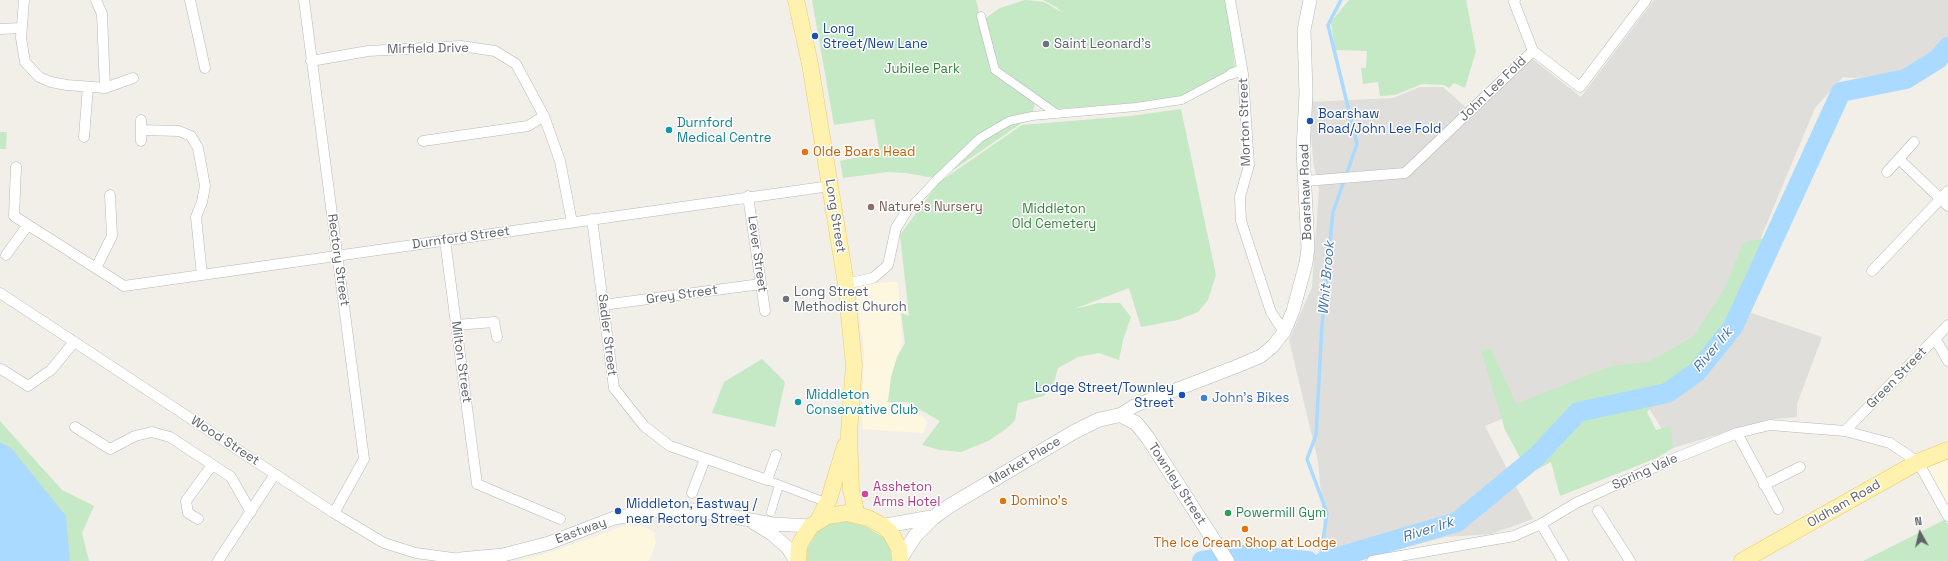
<!DOCTYPE html>
<html>
<head>
<meta charset="utf-8">
<style>
  body { margin:0 }
  #map { position:relative; width:1948px; height:561px; overflow:hidden; background:#f1efe8; font-family:"Space Grotesk",sans-serif }
  canvas { display:block }
  .north { position:absolute; left:1900px; top:513px; width:40px; height:40px; -webkit-text-stroke:3px #fff; paint-order:stroke; rotate:352deg; font-size:11px; font-weight:700; line-height:16px; text-align:center; color:#5f6368 }
  .north::after { content:''; display:block; margin:auto; width:14px; height:18px; background:#5f6368; clip-path:polygon(50% 0,100% 100%,50% 72%,0 100%) }
</style>
</head>
<body>
<div id="map">
<canvas width="1948" height="561"></canvas>
<div class="north">N</div>
</div>
<script>
const ctx = document.querySelector('canvas').getContext('2d');
ctx.lineJoin = 'round';
function paint(path, color) { ctx.fillStyle = color; ctx.fill(path, 'evenodd'); }
const shape = rows => new Path2D(rows.map(r => 'M' + r).join(''));
function strokePath(path, color, width, dash) { ctx.strokeStyle = color; ctx.lineWidth = width; ctx.lineCap = dash ? 'butt' : 'round'; ctx.setLineDash(dash || []); ctx.stroke(path); }
function label(font, color, halo, rows, align = 'center') {
  ctx.font = font + ' "Space Grotesk",sans-serif'; ctx.lineWidth = 3; ctx.setLineDash([]); ctx.textBaseline = 'middle'; ctx.strokeStyle = halo; ctx.fillStyle = color; for (const [text, x, y, turn = 0] of rows) {
    ctx.save(); ctx.translate(x, y); ctx.rotate((+turn || 0) * Math.PI / 180); ctx.textAlign = isNaN(turn) ? turn : align; if (halo) ctx.strokeText(text, 0, 0); ctx.fillText(text, 0, 0); ctx.restore();
  }
}
paint(shape([
  [898,282,902,342,887,402,891,404,912,405,927,422,924,433,862,429,864,350,855,284],
  [1948,458,1948,505,1922,467],
  [627,525,643,526,654,532,656,543,649,561,518,561,548,553]
]), '#fef7e0');
paint(shape([
  [1654,0,1948,0,1948,41,1930,61,1894,73,1857,78,1843,77,1815,108,1747,271,1734,307,1822,337,1797,404,1797,417,1767,420,1673,448,1624,366,1485,426,1533,519,1491,534,1446,537,1351,561,1327,561,1318,461,1289,340,1312,287,1319,189,1313,161,1309,102,1393,98,1420,87,1443,87,1471,112,1531,58,1581,97]
]), '#e0deda');
paint(shape([
  [812,0,976,0,993,70,1035,102,1032,116,940,179,906,173,887,172,843,178,840,161,880,153,874,119,834,125],
  [1025,0,1044,2,1063,13,1056,7,1043,0,1227,0,1235,67,1177,98,1135,103,1056,109,996,71,983,20,1000,8],
  [1349,0,1466,0,1476,51,1465,88,1454,83,1449,88,1444,85,1422,84,1395,95,1380,96,1378,82,1363,84,1361,68,1366,68,1367,51,1335,50,1331,22],
  [1181,109,1216,275,1208,300,1198,312,1178,320,1141,327,1129,288,1074,309,1099,303,1120,303,1131,317,1123,340,1119,360,1099,353,1078,357,1058,368,1053,386,1044,396,1018,403,1015,420,1006,429,988,441,961,452,940,450,922,445,940,421,907,402,888,402,891,377,897,357,905,343,901,313,909,316,900,235,938,183,1022,125,1131,116],
  [0,132,7,132,6,149,0,149],
  [1768,237,1745,290,1731,337,1703,372,1658,400,1647,412,1656,430,1671,426,1673,448,1657,458,1560,496,1551,462,1529,474,1505,430,1481,350,1491,349,1516,404,1611,366,1649,362,1693,337,1725,288,1743,243],
  [762,359,785,382,775,427,712,413,724,382],
  [0,421,62,490,94,506,82,533,89,561,70,561,11,448,0,442],
  [1944,520,1948,524,1948,561,1863,561],
  [846,521,865,526,884,538,891,550,892,561,806,561,807,549,817,532,830,523]
]), '#c5e8c5');
paint(shape([
  [0,442,11,448,66,516,70,561,0,561]
]), '#aadaff');
strokePath(shape([
  [1320,561,1327,513,1307,459,1316,435,1322,325,1333,212,1357,144,1328,25,1341,0]
]), '#aadaff', 3.5);
strokePath(shape([
  [1202,561,1244,555,1308,561],
  [1324,561,1457,522,1536,457,1578,412,1667,393,1697,372,1733,327,1841,92,1906,79,1938,59,1948,47]
]), '#aadaff', 20);
const pedestrian = shape([
  [981,16,995,70,1057,114],
  [906,212,937,179,980,138,1009,121,1032,116,1136,107,1182,100,1231,74],
  [767,480,820,500],
  [771,512,779,485]
]);
const minor = shape([
  [24,0,21,38,25,62,39,77,51,82,67,85,105,88,133,78],
  [96,0,102,14,105,88],
  [190,0,205,68],
  [304,0,364,459,334,513],
  [1230,0,1243,74,1249,165,1240,197,1241,221,1271,312,1284,332],
  [1515,0,1514,2,1533,51],
  [0,29,21,28],
  [1533,51,1580,87,1646,0],
  [311,61,368,51,461,46,495,51,516,64,544,116,560,161,572,222],
  [1231,74,1242,70],
  [141,120,141,141],
  [141,130,179,131,191,136,198,148,205,186,202,202,196,217,202,275],
  [84,137,88,87],
  [423,141,528,126,544,116],
  [1899,159,1948,206],
  [16,167,14,216,124,286,830,186],
  [1887,172,1914,142],
  [1305,181,1405,173,1533,51],
  [748,196,765,311],
  [592,219,614,388,644,426,670,446,767,480,776,455],
  [445,240,477,484,560,519],
  [6,255,28,225],
  [96,268,112,236,110,195],
  [1872,271,1948,191],
  [846,284,873,278,888,265,896,228,906,212],
  [0,293,334,513,384,543,416,553,460,559],
  [603,305,761,284],
  [456,325,494,322,497,337],
  [1935,338,1948,361],
  [1,369,28,386,51,370,74,342],
  [75,427,110,449,135,436,152,432,170,437,231,477,251,512],
  [1845,431,1948,325],
  [1737,433,1778,509],
  [1764,485,1800,467],
  [692,493,705,459],
  [1598,511,1630,561],
  [198,519,188,513,186,501,212,465],
  [1541,524,1563,561],
  [218,561,275,474],
  [1372,561,1514,536,1541,524,1576,503,1666,462,1737,433,1770,425,1845,431,1890,443,1918,462,1948,516]
]);
const tertiary = shape([
  [1120,415,1134,406,1240,365,1261,356,1273,346,1284,332,1293,311,1306,263,1308,248,1303,151,1306,94,1304,30,1310,0],
  [754,523,772,534,787,547,796,561],
  [460,561,460,559,503,555,549,543,614,518,665,509,697,510,772,524,811,526]
]);
const secondary = shape([
  [883,526,934,517],
  [901,558,915,536,934,517,951,505,1074,432,1098,420,1120,415,1136,423,1148,438,1227,561]
]);
const primary = shape([
  [796,0,810,64,846,284,854,365,849,433,851,490,857,515],
  [818,521,829,499,845,446],
  [798,561,799,546,803,538,811,526,827,516,847,513,868,518,883,526,890,532,899,548,900,561],
  [1742,561,1918,462,1948,450]
]);
strokePath(pedestrian, '#b5b8bc', 9);
strokePath(minor, '#b5b8bc', 11);
strokePath(tertiary, '#b5b8bc', 14);
strokePath(secondary, '#b6babf', 15);
strokePath(primary, '#f2c960', 17);
strokePath(pedestrian, '#fff', 8);
strokePath(minor, '#fff', 10);
strokePath(tertiary, '#fff', 13);
strokePath(secondary, '#fff', 14);
strokePath(primary, '#fff2af', 16);
for (const [x, y, r, color] of [
  [815,36,4,"#1a4fb4"],
  [1046,44,4,"#6b7280"],
  [1310,121,4,"#1a4fb4"],
  [669,130,4,"#0f9aa8"],
  [805,152,4,"#e8710a"],
  [871,207,4,"#8d6e63"],
  [786,299,4,"#6b7280"],
  [1182,395,4,"#1a4fb4"],
  [1204,398,4,"#3f7fe0"],
  [798,402,4,"#0f9aa8"],
  [865,494,4,"#d1479c"],
  [1003,501,4,"#e8710a"],
  [618,511,4,"#1a4fb4"],
  [1228,513,4,"#2e9e5b"],
  [1245,529,4,"#e8710a"]
]) { const dot = new Path2D(); dot.arc(x, y, r, 0, 2 * Math.PI); ctx.fillStyle = color; ctx.fill(dot); strokePath(dot, '#fff', 1.5); }
label('13px', '#164399', '#fff', [
  ["Long",823,29],
  ["Street/New Lane",823,44],
  ["Boarshaw",1318,114],
  ["Road/John Lee Fold",1318,129],
  ["Lodge Street/Townley",1174,388,"right"],
  ["Street",1174,403,"right"],
  ["Middleton, Eastway /",626,504],
  ["near Rectory Street",626,519]
], 'left');
label('13px', '#5b616d', '#fff', [
  ["Saint Leonard's",1054,44],
  ["Long Street",794,292],
  ["Methodist Church",794,307]
], 'left');
label('13px', '#5f6368', '#fff', [
  ["Mirfield Drive",428,49,-1],
  ["John Lee Fold",1493,89,-44],
  ["Morton Street",1245,122,-92],
  ["Boarshaw Road",1306,192,-92],
  ["Long Street",835,216,81],
  ["Durnford Street",461,238,-8],
  ["Lever Street",757,254,82],
  ["Rectory Street",338,260,82],
  ["Grey Street",682,295,-8],
  ["Sadler Street",607,335,83],
  ["Milton Street",461,362,82],
  ["Green Street",1897,378,-46],
  ["Wood Street",225,441,33],
  ["Market Place",1025,461,-31],
  ["Spring Vale",1645,472,-24],
  ["Townley Street",1177,484,57],
  ["Oldham Road",1844,504,-30],
  ["Eastway",581,531,-20]
]);
label('13px', '#348238', '#fff', [
  ["Jubilee Park",922,69],
  ["Middleton",1054,209],
  ["Old Cemetery",1054,224]
]);
label('13px', '#0d838f', '#fff', [
  ["Durnford",677,123],
  ["Medical Centre",677,138],
  ["Middleton",806,395],
  ["Conservative Club",806,410]
], 'left');
label('13px', '#c56008', '#fff', [
  ["Olde Boars Head",813,152],
  ["Domino's",1011,501],
  ["The Ice Cream Shop at Lodge",1245,543,"center"]
], 'left');
label('13px', '#785e54', '#fff', [
  ["Nature's Nursery",879,207]
], 'left');
label('13px', '#366cbe', '#fff', [
  ["John's Bikes",1212,398]
], 'left');
label('13px', '#b23c85', '#fff', [
  ["Assheton",873,487],
  ["Arms Hotel",873,502]
], 'left');
label('13px', '#27864d', '#fff', [
  ["Powermill Gym",1236,513]
], 'left');
label('italic 14px', '#4174aa', '#fff', [
  ["Whit Brook",1327,278,-85],
  ["River Irk",1713,350,-50],
  ["River Irk",1428,530,-18]
]);
</script>
</body>
</html>
